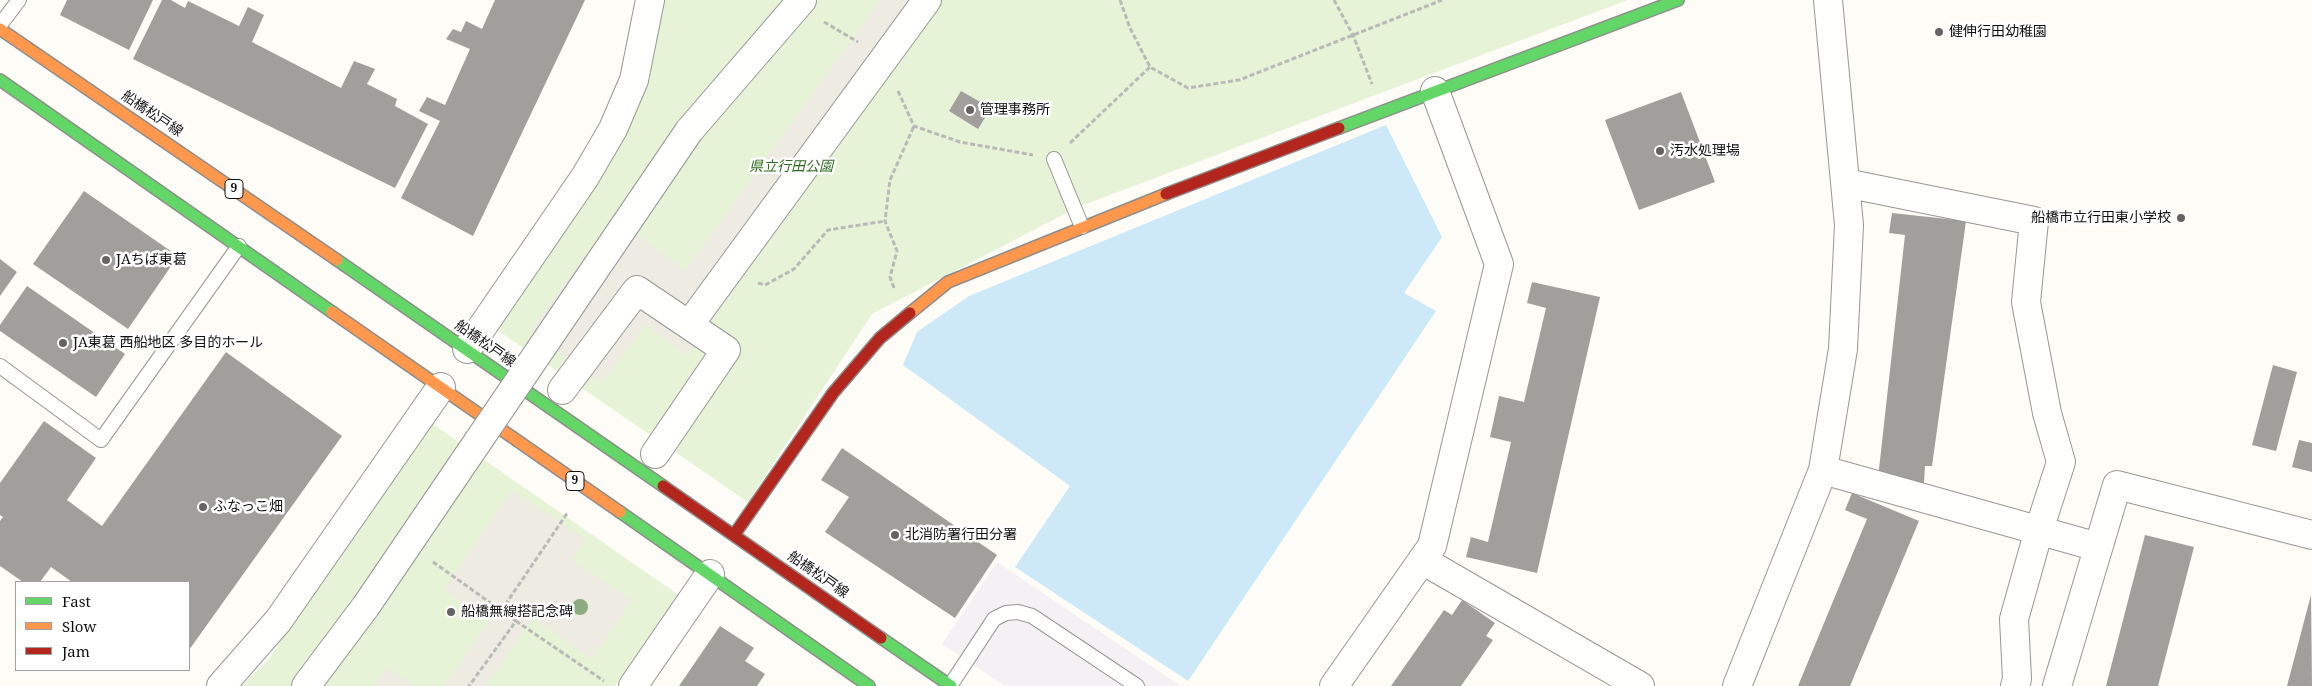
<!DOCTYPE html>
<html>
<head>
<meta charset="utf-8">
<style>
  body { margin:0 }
  #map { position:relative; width:2312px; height:686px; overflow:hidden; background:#fdfcf7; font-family:"Noto Serif",serif }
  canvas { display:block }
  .legend { position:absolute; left:15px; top:581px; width:175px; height:90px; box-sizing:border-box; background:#fff; border:1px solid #a0a0a0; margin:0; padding:6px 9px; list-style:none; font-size:15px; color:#111 }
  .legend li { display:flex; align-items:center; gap:10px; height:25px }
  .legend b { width:25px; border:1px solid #a0a0a0 }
</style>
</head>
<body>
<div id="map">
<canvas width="2312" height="686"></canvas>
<ul class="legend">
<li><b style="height:6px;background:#63d668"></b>Fast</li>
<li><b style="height:6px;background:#ff974d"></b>Slow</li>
<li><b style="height:6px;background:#b3261e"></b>Jam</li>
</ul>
</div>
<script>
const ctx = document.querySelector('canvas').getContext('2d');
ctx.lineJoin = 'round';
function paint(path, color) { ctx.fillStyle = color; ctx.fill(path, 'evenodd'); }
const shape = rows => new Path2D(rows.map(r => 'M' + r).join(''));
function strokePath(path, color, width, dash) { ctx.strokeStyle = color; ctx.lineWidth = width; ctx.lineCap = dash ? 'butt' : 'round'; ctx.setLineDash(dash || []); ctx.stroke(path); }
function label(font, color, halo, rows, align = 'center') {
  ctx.font = font + ' "Noto Serif","Noto Sans JP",serif'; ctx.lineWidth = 5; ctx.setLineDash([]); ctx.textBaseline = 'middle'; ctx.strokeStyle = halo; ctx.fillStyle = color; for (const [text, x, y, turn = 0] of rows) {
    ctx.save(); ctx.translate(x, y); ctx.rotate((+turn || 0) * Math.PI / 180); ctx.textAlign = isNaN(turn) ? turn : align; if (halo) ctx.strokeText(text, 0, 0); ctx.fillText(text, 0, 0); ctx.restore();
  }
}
paint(shape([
  [997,562,1181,686,1005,686,942,644]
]), '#f5f0f3');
paint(shape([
  [664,0,1628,0,1078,207,872,314,748,502,494,328,608,166,645,83],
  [430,422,680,596,615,686,241,686,268,660]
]), '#e7f3d7');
paint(shape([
  [880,0,943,0,687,355,645,325,602,384,530,332,613,217,686,270],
  [512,490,586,539,572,560,632,600,592,659,533,618,487,686,445,686,489,621,444,590],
  [387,667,415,686,375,686]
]), '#edebe2');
paint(shape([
  [1386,125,1442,237,1404,293,1436,311,1188,681,1015,567,1070,486,903,365,917,332,969,296]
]), '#cde8f7');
paint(shape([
  [67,0,153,0,129,50,60,15],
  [162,0,171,0,185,8,188,1,239,26,248,7,264,15,252,42,341,88,354,61,375,69,367,84,397,99,395,106,428,124,395,188,133,59],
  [495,0,585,0,473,236,401,198,440,121,419,111,427,97,445,105,470,49,446,39,453,29,461,32,466,21,482,29],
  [961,91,991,108,978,129,949,111],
  [1681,92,1715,182,1639,210,1605,120],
  [84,191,178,256,128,329,33,264],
  [1892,213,1966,221,1932,466,1925,466,1924,483,1878,478,1905,235,1889,233],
  [0,259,17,272,0,296],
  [1532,282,1600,297,1537,573,1466,557,1471,537,1488,542,1511,442,1490,437,1499,396,1524,402,1546,308,1527,303],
  [27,286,125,354,96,397,0,331,0,325],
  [226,352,342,436,189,650,189,582,72,582,51,567,40,582,23,582,0,566,0,521,3,517,0,515,0,483,44,421,96,458,67,500,102,526],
  [2273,365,2297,372,2276,451,2252,445],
  [2299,440,2312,443,2312,472,2292,467],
  [842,448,997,555,955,618,825,532,849,497,821,480],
  [1852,493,1919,521,1850,686,1798,686,1867,519,1845,510],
  [2145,535,2194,547,2158,686,2106,686],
  [2311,595,2312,686,2287,686],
  [1462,600,1495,623,1486,636,1493,640,1461,686,1391,686,1444,610,1452,615],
  [720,626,754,648,745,661,765,674,757,686,679,686]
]), '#a19f9c');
const lane = shape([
  [0,25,19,0],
  [1054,159,1082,227],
  [0,366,101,440,239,246],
  [950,686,994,619,1006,613,1018,612,1032,616,1137,686]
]);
const street = shape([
  [689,131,802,0],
  [1845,183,2034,221,2026,302,2047,413,2061,462,2039,530,2014,619,2017,679,2015,686],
  [467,349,585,177,613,129,634,80,650,0],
  [562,390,637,290,689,325,927,0],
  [655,454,726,350,689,325],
  [1823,470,2098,547],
  [1422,560,1640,686],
  [221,686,278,621,441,387],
  [306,686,366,606],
  [633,686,710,574],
  [1334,686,1432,546,1499,264,1435,91],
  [1737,686,1823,470,1843,349,1849,225,1828,0],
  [2057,686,2117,485,2312,535]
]);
const fast = shape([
  [0,80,332,312],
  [1339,128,1678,0],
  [337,260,663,486],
  [620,512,869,686],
  [881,638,951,686]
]);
const slow = shape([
  [0,29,337,260],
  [332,312,620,512],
  [910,313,948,282,1166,194]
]);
const jam = shape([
  [1166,194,1339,128],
  [663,486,881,638],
  [734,535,833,393,880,338,910,313]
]);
strokePath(lane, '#979795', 16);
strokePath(street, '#979795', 30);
strokePath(fast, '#8e8d8b', 14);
strokePath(slow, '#8e8d8b', 14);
strokePath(jam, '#8e8d8b', 14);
strokePath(shape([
  [1120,0,1130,28,1150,67,1188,88,1239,80,1442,0],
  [1334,0,1353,35,1372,84],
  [824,22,858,42],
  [898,91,914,126,960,142,1033,155],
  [1070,143,1150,67],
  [758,283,765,285,794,269,828,230,885,221],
  [894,288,890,277,897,251,885,221,890,180,914,126],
  [433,562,516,621,469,686],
  [501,611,568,512],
  [516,621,604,681]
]), '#b9b9b8', 3, [5, 2.5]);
strokePath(lane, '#fffffe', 14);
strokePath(street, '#fffffe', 28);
strokePath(fast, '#63d668', 11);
strokePath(slow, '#ff974d', 11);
strokePath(jam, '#b3261e', 11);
const streetBridge = shape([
  [366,606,689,131]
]);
strokePath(streetBridge, '#979795', 30, []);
strokePath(streetBridge, '#fffffe', 28);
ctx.fillStyle = '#8cac80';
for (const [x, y] of [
  [580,607]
]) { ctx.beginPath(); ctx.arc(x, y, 8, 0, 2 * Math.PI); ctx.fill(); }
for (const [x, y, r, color] of [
  [1939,32,5,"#646362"],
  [970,110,5,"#646362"],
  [1660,151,5,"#646362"],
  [2181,218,5,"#646362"],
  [106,260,5,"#646362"],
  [63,343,5,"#646362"],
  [203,507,5,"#646362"],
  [895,535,5,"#646362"],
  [451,612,5,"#646362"]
]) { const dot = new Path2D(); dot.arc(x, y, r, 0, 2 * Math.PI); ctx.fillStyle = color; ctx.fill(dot); strokePath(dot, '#fff', 2); }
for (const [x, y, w] of [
  [234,189,18],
  [575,481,18]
]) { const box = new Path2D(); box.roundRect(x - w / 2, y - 9.5, w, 19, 4); ctx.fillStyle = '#fff'; ctx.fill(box); strokePath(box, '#111', 1); }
label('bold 12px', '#111', null, [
  ["9",234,189],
  ["9",575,481]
]);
label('14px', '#111', '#fff', [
  ["健伸行田幼稚園",1949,32],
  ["管理事務所",980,110],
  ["汚水処理場",1670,151],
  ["船橋市立行田東小学校",2171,218,"right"],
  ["JAちば東葛",116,260],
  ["JA東葛 西船地区 多目的ホール",73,343],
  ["ふなっこ畑",213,507],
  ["北消防署行田分署",905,535],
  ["船橋無線搭記念碑",461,612]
], 'left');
label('14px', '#111', '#fff', [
  ["船橋松戸線",152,114,34],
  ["船橋松戸線",485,344,35],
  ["船橋松戸線",818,575,35]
]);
label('italic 14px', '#2f6b1f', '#fff', [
  ["県立行田公園",791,167]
]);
</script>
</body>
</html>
